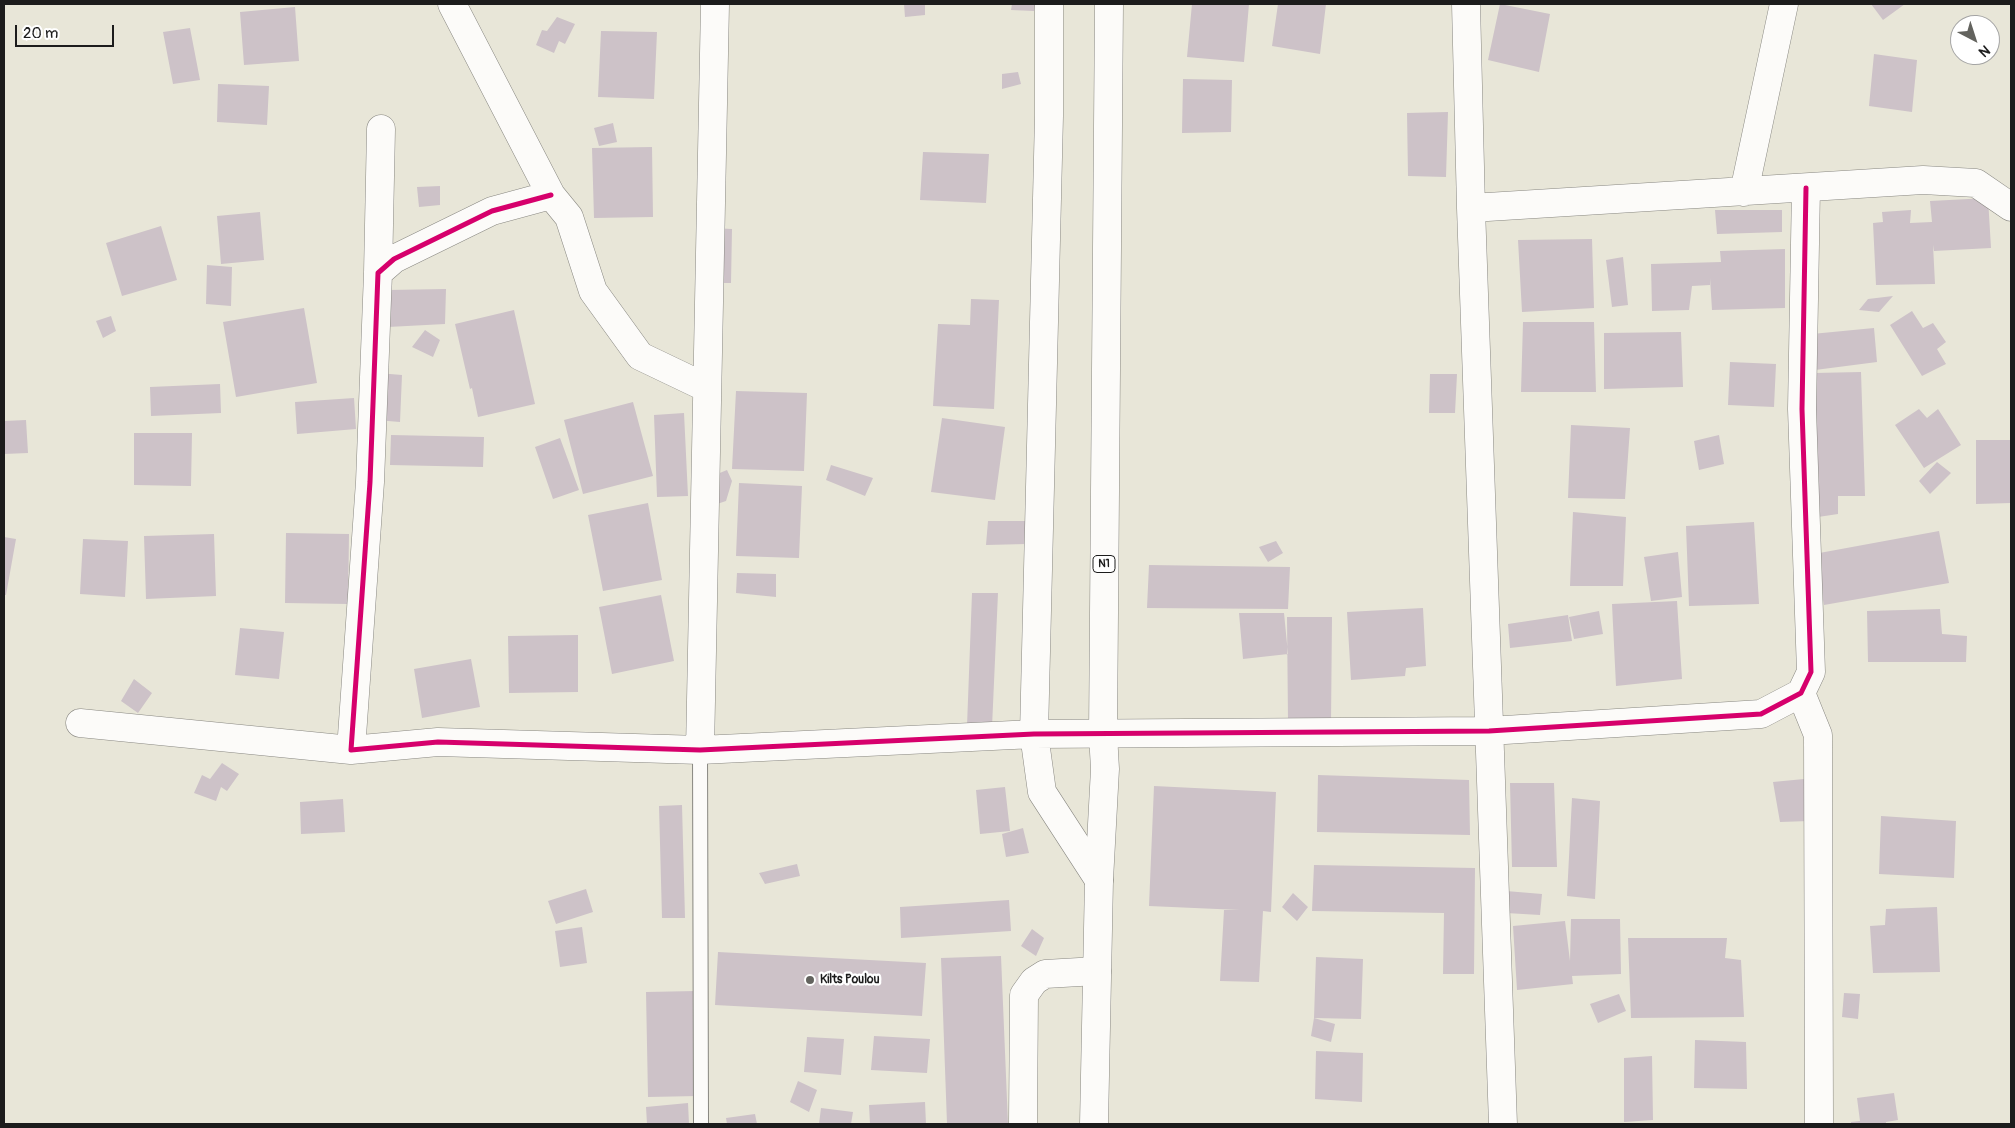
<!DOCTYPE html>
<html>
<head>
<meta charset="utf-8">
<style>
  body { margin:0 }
  #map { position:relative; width:2015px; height:1128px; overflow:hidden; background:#e8e6d8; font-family:Pangolin,sans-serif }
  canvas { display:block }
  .frame { position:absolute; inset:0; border:5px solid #1c1c1c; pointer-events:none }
  .north { position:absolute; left:1950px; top:15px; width:50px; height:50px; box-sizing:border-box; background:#fff; border:1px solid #a4a4a4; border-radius:50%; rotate:140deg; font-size:14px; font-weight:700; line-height:20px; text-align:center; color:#1c1c1c }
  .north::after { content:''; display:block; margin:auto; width:18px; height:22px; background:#63635e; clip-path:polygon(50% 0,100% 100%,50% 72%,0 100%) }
  .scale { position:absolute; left:15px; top:25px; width:99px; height:22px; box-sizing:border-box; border:2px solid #1c1c1c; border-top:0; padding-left:6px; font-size:15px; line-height:18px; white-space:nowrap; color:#1c1c1c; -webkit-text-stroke:4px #fff; paint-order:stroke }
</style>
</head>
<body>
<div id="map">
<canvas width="2015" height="1128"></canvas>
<div class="frame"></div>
<div class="north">N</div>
<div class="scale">20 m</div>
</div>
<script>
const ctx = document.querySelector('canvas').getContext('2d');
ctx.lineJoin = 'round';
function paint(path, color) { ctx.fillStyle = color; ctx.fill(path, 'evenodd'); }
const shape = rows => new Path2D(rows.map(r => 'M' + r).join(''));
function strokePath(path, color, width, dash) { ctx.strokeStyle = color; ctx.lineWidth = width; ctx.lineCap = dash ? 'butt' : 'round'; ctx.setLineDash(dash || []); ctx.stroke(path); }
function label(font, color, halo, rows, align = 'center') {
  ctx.font = font + ' Pangolin,sans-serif'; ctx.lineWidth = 4.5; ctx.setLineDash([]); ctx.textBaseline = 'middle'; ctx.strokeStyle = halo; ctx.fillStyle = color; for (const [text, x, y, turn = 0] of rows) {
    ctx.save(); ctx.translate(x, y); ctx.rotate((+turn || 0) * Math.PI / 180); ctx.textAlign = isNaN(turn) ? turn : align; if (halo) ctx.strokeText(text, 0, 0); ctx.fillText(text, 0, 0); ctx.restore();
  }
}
paint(shape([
  [904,4,925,4,925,15,905,17],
  [1012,4,1035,4,1034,11,1011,10],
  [1192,4,1249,4,1244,62,1187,57],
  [1278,4,1326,4,1320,54,1272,46],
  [1500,4,1550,14,1539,72,1488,60],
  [1871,4,1905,4,1883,20],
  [295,7,299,61,244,65,240,12],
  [557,17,575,24,565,44,559,41,554,53,536,45,542,30,547,31],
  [190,28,200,80,173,84,163,32],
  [601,31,657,32,654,99,598,97],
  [1874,54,1917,60,1912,112,1869,106],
  [1018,72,1021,84,1002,89,1002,74],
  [1183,79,1232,80,1231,132,1182,133],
  [218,84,269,86,267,125,217,122],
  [1448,112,1446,177,1408,176,1407,113],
  [613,123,617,142,599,146,594,128],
  [652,147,653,217,594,218,592,148],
  [923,152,989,154,986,203,920,200],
  [440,186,440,205,419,207,417,187],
  [1988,198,1991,248,1934,251,1933,245,1935,284,1876,285,1873,223,1883,222,1882,212,1911,210,1910,223,1932,222,1930,201],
  [1715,210,1782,210,1782,232,1717,234],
  [260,212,264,260,221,264,217,216],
  [161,226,177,280,122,296,106,243],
  [712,228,732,229,731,283,713,283],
  [1592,239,1594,308,1522,312,1518,240],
  [1785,249,1785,308,1712,310,1710,278,1710,285,1692,286,1689,310,1652,311,1651,264,1721,262,1720,251],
  [1623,257,1628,305,1612,307,1606,260],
  [207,265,232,267,231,306,206,304],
  [446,289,445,324,388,327,388,290],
  [1893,296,1879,312,1859,310,1868,299],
  [971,299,999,300,994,409,933,406,938,324,970,325],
  [304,308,317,383,236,397,223,322],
  [514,310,535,404,478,417,472,388,470,389,455,324],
  [1912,311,1923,328,1933,323,1946,342,1937,349,1946,364,1922,376,1890,325],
  [111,316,116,331,103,338,96,321],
  [1523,322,1594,322,1596,392,1521,392],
  [1874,328,1877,362,1815,370,1812,334],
  [425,330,440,340,433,357,412,347],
  [1681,332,1683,387,1604,389,1604,333],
  [1730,362,1776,364,1774,407,1728,405],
  [1861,372,1865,496,1838,496,1838,514,1818,517,1814,373],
  [378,373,402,375,400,422,376,420],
  [1430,374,1457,374,1455,413,1429,413],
  [220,384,221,413,151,416,150,387],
  [736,391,807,393,804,471,732,469],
  [354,398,356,429,297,434,295,402],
  [633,402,653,476,583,494,564,420],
  [1919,409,1927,418,1938,409,1961,445,1924,468,1895,425],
  [684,413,688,496,657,497,654,415],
  [942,418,1005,427,995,500,931,492],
  [26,420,28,453,4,454,4,421],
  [1571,425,1630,428,1625,499,1568,498],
  [134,433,192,433,191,486,134,485],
  [391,435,484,437,483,467,390,465],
  [1719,435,1724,464,1699,470,1694,441],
  [560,438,579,490,553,499,535,447],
  [1976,440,2011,440,2011,503,1976,504],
  [1937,462,1951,473,1930,494,1919,481],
  [831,465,873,478,865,496,826,480],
  [727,470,732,481,726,501,717,504,710,477],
  [739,483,802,486,799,558,736,556],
  [648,503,662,580,603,591,588,515],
  [1573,512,1626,517,1623,586,1570,586],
  [988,521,1026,521,1026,544,986,545],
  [1754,522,1759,604,1689,606,1686,526],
  [1939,531,1949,583,1824,605,1814,554],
  [286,533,349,534,348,604,285,603],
  [214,534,216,596,146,599,144,536],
  [4,537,16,539,6,595,4,595],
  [83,539,128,541,125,597,80,594],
  [1276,541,1283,553,1268,562,1259,547],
  [1678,552,1682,597,1651,601,1644,557],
  [1149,565,1290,567,1288,609,1147,608],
  [737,573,776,574,776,597,736,593],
  [972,593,998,593,992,727,967,726],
  [661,595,674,661,612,674,599,607],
  [1677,601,1682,679,1616,686,1612,604],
  [1423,608,1426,666,1406,668,1405,676,1351,680,1347,612],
  [1940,609,1942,634,1967,636,1966,662,1868,662,1867,611],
  [1599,611,1603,634,1574,639,1569,617],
  [1239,613,1284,613,1288,654,1243,659],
  [1568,615,1572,641,1510,648,1508,624],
  [1287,617,1332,617,1331,723,1288,721],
  [240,628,284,632,279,679,235,675],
  [578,635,578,692,509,693,508,636],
  [471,659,480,707,422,718,414,669],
  [134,679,152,693,138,713,121,701],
  [222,763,239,774,227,791,221,787,216,801,194,793,202,775,210,779],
  [1318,775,1469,780,1470,835,1317,832],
  [1804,779,1809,821,1780,822,1773,782],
  [1510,783,1554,783,1557,867,1512,867],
  [1154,786,1276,792,1271,912,1263,911,1259,982,1220,981,1224,910,1240,910,1149,906],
  [1005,787,1010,831,980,834,976,790],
  [1572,798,1600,801,1595,899,1567,896],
  [343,799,345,832,301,834,300,802],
  [682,805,685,918,662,918,659,806],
  [1881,816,1956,821,1954,878,1879,874],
  [1023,828,1029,853,1006,857,1002,834],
  [797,864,800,876,765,884,759,873],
  [1314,865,1475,868,1474,974,1443,974,1444,913,1312,911],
  [586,889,593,912,556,924,548,901],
  [1506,891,1542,894,1540,915,1506,913],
  [1293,893,1308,907,1297,921,1282,907],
  [1009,900,1011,931,901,938,900,907],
  [1937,907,1940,972,1873,973,1870,926,1885,925,1886,909],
  [1571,919,1620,919,1621,974,1572,976,1573,984,1517,990,1513,926,1565,921,1570,961],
  [582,927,587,963,560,967,555,931],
  [1032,929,1044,938,1036,956,1021,946],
  [1628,938,1727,938,1725,958,1741,960,1744,1017,1631,1018],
  [718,952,926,963,922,1016,715,1005],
  [1001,956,1008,1124,947,1124,941,958],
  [1316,957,1363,959,1361,1019,1314,1018],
  [696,991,698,1096,648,1097,646,992],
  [1844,993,1860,994,1858,1019,1842,1017],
  [1619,994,1626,1011,1598,1023,1590,1004],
  [1314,1018,1335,1024,1331,1042,1311,1036],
  [874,1036,930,1039,927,1073,871,1070],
  [807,1037,844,1039,841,1075,804,1072],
  [1695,1040,1746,1042,1747,1089,1694,1088],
  [1316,1051,1363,1053,1362,1102,1315,1099],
  [1652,1056,1653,1120,1624,1122,1624,1058],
  [798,1081,817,1090,809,1112,790,1102],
  [1894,1093,1898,1120,1886,1122,1886,1124,1851,1124,1851,1122,1860,1121,1857,1098],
  [925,1102,926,1124,870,1124,869,1105],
  [688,1103,689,1124,647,1124,646,1107],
  [821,1108,853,1112,851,1124,819,1124],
  [755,1114,757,1124,727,1124,726,1118]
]), '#cdc2c8');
const service = shape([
  [700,750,701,1124]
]);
const minor = shape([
  [452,4,551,195,569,217,593,291,640,356,707,388],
  [1049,4,1049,116,1034,734,1042,792,1099,880],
  [1466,4,1471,208,1503,1124],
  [1744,192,1784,4],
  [551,195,492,211,394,259,378,273,370,482,351,750,438,742,700,750,1034,734,1489,731,1761,714,1801,693,1811,672,1802,409,1806,188],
  [1471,208,1923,180,1976,183,2011,207],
  [378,273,381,129],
  [1801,693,1818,735,1819,1124],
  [80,723,351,750],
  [700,750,715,4],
  [1023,1124,1024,995,1034,981,1045,974,1097,971]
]);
const trunk = shape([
  [1094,1124,1099,880,1105,769,1103,734,1109,4]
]);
strokePath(service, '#888781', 16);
strokePath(minor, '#888781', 29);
strokePath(trunk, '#888781', 29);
strokePath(service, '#fcfbf9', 14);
strokePath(minor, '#fcfbf9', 28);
strokePath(trunk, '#fcfbf9', 28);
strokePath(shape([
  [551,195,492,211,394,259,378,273,370,482,351,750,438,742,700,750,1034,734,1489,731,1761,714,1801,693,1811,672,1802,409,1806,188]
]), '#d6006c', 5);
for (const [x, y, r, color] of [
  [810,980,5,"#63635e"]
]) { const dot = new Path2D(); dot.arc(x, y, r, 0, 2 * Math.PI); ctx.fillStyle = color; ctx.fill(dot); strokePath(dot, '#fff', 2); }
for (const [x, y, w] of [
  [1104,564,22]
]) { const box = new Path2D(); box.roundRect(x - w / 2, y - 8.5, w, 17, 4); ctx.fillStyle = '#fff'; ctx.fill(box); strokePath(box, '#1c1c1c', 1); }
label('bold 11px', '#1c1c1c', null, [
  ["N1",1104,564]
]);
label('bold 12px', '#1c1c1c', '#fff', [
  ["Kilts Poulou",820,980]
], 'left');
</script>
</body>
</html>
